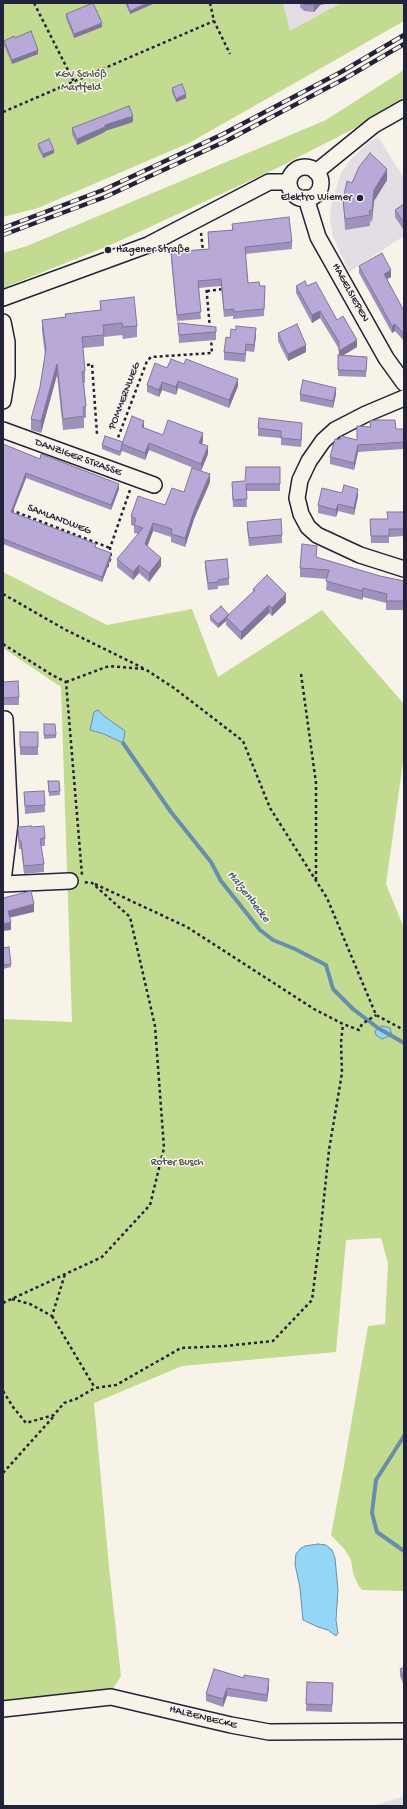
<!DOCTYPE html>
<html>
<head>
<meta charset="utf-8">
<style>
  body { margin:0 }
  #map { position:relative; width:407px; height:1809px; overflow:hidden; background:#f7f3e8; font-family:"Gochi Hand",sans-serif }
  canvas { display:block }
  .frame { position:absolute; inset:0; border:4px solid #22223b; pointer-events:none }
</style>
</head>
<body>
<div id="map">
<canvas width="407" height="1809"></canvas>
<div class="frame"></div>
</div>
<script>
const ctx = document.querySelector('canvas').getContext('2d');
ctx.lineJoin = 'round';
function paint(path, color) { ctx.fillStyle = color; ctx.fill(path, 'evenodd'); }
const shape = rows => new Path2D(rows.map(r => 'M' + r).join(''));
function strokePath(path, color, width, dash) { ctx.strokeStyle = color; ctx.lineWidth = width; ctx.lineCap = dash ? 'butt' : 'round'; ctx.setLineDash(dash || []); ctx.stroke(path); }
function label(font, color, halo, rows, align = 'center') {
  ctx.font = font + ' "Gochi Hand",sans-serif'; ctx.lineWidth = 3; ctx.setLineDash([]); ctx.textBaseline = 'middle'; ctx.strokeStyle = halo; ctx.fillStyle = color; for (const [text, x, y, turn = 0] of rows) {
    ctx.save(); ctx.translate(x, y); ctx.rotate((+turn || 0) * Math.PI / 180); ctx.textAlign = isNaN(turn) ? turn : align; if (halo) ctx.strokeText(text, 0, 0); ctx.fillText(text, 0, 0); ctx.restore();
  }
}
paint(shape([
  [283,3,341,3,290,32],
  [378,137,404,178,404,236,349,272,333,237,330,219,331,205,341,173,352,158,369,142],
  [404,1796,404,1806,373,1806]
]), '#e4dde4');
paint(shape([
  [3,3,283,3,290,31,341,3,404,3,404,21,189,143,38,208,3,217],
  [404,70,404,101,361,125,275,169,113,244,3,288,3,253,27,246,326,120],
  [3,572,107,625,192,609,218,677,322,610,404,704,404,755,386,884,404,928,404,1591,362,1590,358,1585,353,1573,351,1560,345,1550,331,1535,342,1477,368,1326,385,1324,388,1263,381,1238,346,1240,336,1352,182,1366,94,1403,109,1567,121,1676,112,1690,3,1703,3,1019,72,1022,61,687,3,648]
]), '#c3da91');
const water = shape([
  [98,710,104,716,125,731,123,743,104,734,90,730,94,712,98,710],
  [382,1026,390,1028,392,1035,382,1039,376,1035,375,1031,382,1026],
  [318,1544,326,1545,332,1550,335,1558,338,1590,336,1620,338,1633,336,1636,328,1630,318,1627,303,1620,300,1588,295,1564,296,1554,300,1549,305,1546,318,1544]
]);
paint(water, '#95d6f6');
strokePath(water, '#678eab', 1);
strokePath(shape([
  [123,743,171,812,211,862,221,881,260,930,273,940,295,949,326,965,333,989,353,1009,378,1028,404,1043],
  [404,1436,376,1480,372,1513,377,1532,404,1551]
]), '#678eab', 4);
const minor = shape([
  '289 183a16 16 0 1 1 32 0a16 16 0 1 1-32 0Z',
  [316,172,374,125,404,108],
  [306,198,318,237,386,358,404,383],
  [3,298,148,245,269,182,289,182],
  [3,322,7,342,7,376,3,401],
  [404,398,366,414,335,430,323,441,309,461,300,480,297,498,301,514,308,527,317,535,360,555,404,569],
  [3,430,154,485],
  [3,719,5,719,10,823,3,881],
  [3,884,70,881],
  [3,1709,111,1697,231,1725,269,1732,404,1731]
]);
strokePath(minor, '#22223b', 18);
strokePath(shape([
  [34,3,74,82],
  [210,3,214,21,230,54],
  [3,112,214,21],
  [201,233,203,251],
  [206,284,210,329],
  [207,291,224,289],
  [87,365,92,364,97,434],
  [116,443,147,361,151,357,212,353,211,338],
  [11,510,110,548],
  [107,567,111,557,110,548,130,490],
  [3,594,66,630,143,668],
  [3,644,52,675,66,682,82,875],
  [301,674,316,783,316,881],
  [66,682,109,666,145,669,174,688,243,741,270,808,327,898,376,1015,404,1030],
  [95,884,187,927,314,1009,343,1024,359,1030,362,1024,376,1015],
  [12,1299,30,1304,52,1316,65,1274],
  [3,1303,102,1257,150,1205,164,1148,155,1026,130,917,92,883,83,882],
  [52,1316,95,1388],
  [3,1391,13,1407,26,1423,54,1415,64,1403,76,1399,95,1388,116,1385,181,1348,225,1346,273,1341,312,1300,320,1236,329,1150,342,1073,341,1042,343,1024],
  [3,1473,54,1416]
]), '#22223b', 2.5, [3, 3]);
strokePath(minor, '#f7f3e8', 15);
const rail = shape([
  [3,228,103,190,223,134,341,72,404,35],
  [3,235,105,197,226,141,344,79,404,44]
]);
strokePath(rail, '#22223b', 4.5);
strokePath(rail, '#f7f3e8', 3, [9]);
paint(shape([
  [125,3,155,3,130,14],
  [300,3,328,3,320,5,314,12,304,11,300,7],
  [66,14,102,27,74,38,66,18],
  [15,38,38,54,12,64,4,45,4,41],
  [172,88,186,98,176,102,172,92],
  [133,122,105,131,105,132,77,145,72,134,72,128],
  [38,144,54,153,43,158,38,148],
  [387,180,374,201,372,221,370,222,370,226,345,230,343,200,352,183],
  [404,204,403,229,395,217,395,210],
  [232,224,292,242,292,249,245,254,248,283,260,286,265,292,264,316,233,319,233,316,224,317,221,286,198,288,201,319,177,321,171,259,171,252,209,249,208,232,232,230],
  [359,266,391,277,387,279,404,311,404,341,395,331,392,333,359,273],
  [296,286,307,286,337,320,357,347,343,355,367,357,366,377,338,376,339,349,320,318,312,323,296,293],
  [100,301,137,326,137,337,123,339,122,335,104,337,104,346,83,348,85,371,85,383,84,383,86,406,86,418,84,418,84,428,63,430,57,375,41,433,31,430,31,419,40,387,45,355,42,331,42,320,65,317,65,314,100,310],
  [178,323,216,327,216,340,179,343],
  [236,326,256,335,254,352,246,351,245,362,224,360,224,352,230,338,236,330],
  [278,333,306,352,288,361,278,341],
  [167,368,238,386,229,408,178,388,176,395,162,390,159,397,147,392,147,385],
  [300,394,336,394,333,408,300,401],
  [370,421,396,429,404,429,404,449,358,452,354,470,330,464,330,457,340,440,357,440,370,427],
  [144,428,163,435,203,441,202,444,208,454,201,471,149,450,145,460,122,451,120,456,102,449,102,445,123,442],
  [258,428,302,430,301,447,281,445,281,438,258,436],
  [3,444,40,459,119,489,111,510,26,478,13,512,96,548,111,558,102,582,3,544],
  [280,467,280,491,246,491,247,507,233,507,232,482,245,481],
  [210,482,194,519,185,547,171,542,171,537,153,531,147,546,161,566,149,582,139,573,133,580,117,567,117,559,138,534,134,533,134,526,131,525,131,516,165,505,184,492],
  [342,493,358,496,354,515,338,511,336,517,318,513,318,505],
  [404,512,404,536,389,537,389,543,371,543,370,519,387,519],
  [247,522,282,535,282,543,249,546,247,529],
  [317,558,380,576,404,581,404,610,386,610,386,603,363,597,362,600,326,590,327,579,300,577,300,568],
  [205,561,229,578,229,585,218,586,218,589,208,590,205,568],
  [253,589,286,602,272,616,269,613,241,640,226,625,226,621,218,628,210,620,210,616,229,615,253,592],
  [3,682,19,697,19,705,3,705],
  [44,724,56,735,56,738,44,739],
  [20,732,38,732,38,755,20,755],
  [48,781,59,781,60,795,49,796],
  [24,792,45,805,45,812,25,814],
  [18,827,31,827,45,838,45,846,41,846,44,864,44,872,24,874,21,849,19,849,18,835],
  [3,948,11,964,11,967,3,969],
  [404,1667,404,1686,400,1676,400,1669],
  [214,1669,269,1687,267,1702,227,1696,223,1707,206,1701,206,1694],
  [307,1682,333,1683,332,1712,306,1711]
]), '#9e91bb');
paint(shape([
  [147,3,155,3,130,14,130,11],
  [316,3,328,3,320,5,314,12,314,5],
  [102,23,102,27,74,38,74,34],
  [38,50,38,54,12,64,12,60],
  [186,94,186,98,176,102,176,99],
  [133,116,133,122,105,131,105,132,77,145,77,139,105,125],
  [54,150,54,153,43,158,43,154],
  [387,169,387,180,374,201,372,221,372,210,374,190],
  [403,221,404,221,404,228,403,229],
  [391,270,391,277,384,281,384,274],
  [320,311,320,318,312,323,312,315],
  [395,324,395,331,392,333,392,326],
  [256,328,256,335,254,352,254,345],
  [357,340,357,347,339,358,339,351],
  [246,344,246,351,245,362,245,354],
  [306,345,306,352,288,361,288,354],
  [57,364,57,375,41,433,41,421],
  [238,379,238,386,229,408,229,400],
  [178,381,178,388,176,395,176,387],
  [162,382,162,390,159,397,159,390],
  [336,388,336,394,333,408,333,401],
  [144,421,144,428,142,435,142,427],
  [302,423,302,430,301,447,301,440],
  [203,433,203,441,199,450,199,443],
  [149,443,149,450,145,460,145,453],
  [358,445,358,452,354,470,354,463],
  [208,446,208,454,201,471,201,464],
  [26,473,26,478,11,516,11,512],
  [210,474,210,482,194,519,185,547,185,538,194,511],
  [119,484,119,489,111,510,111,505],
  [358,489,358,496,354,515,354,508],
  [338,504,338,511,336,517,336,510],
  [153,523,153,531,145,553,145,544],
  [111,553,111,558,102,582,102,577],
  [161,558,161,566,149,582,149,573],
  [139,565,139,573,133,580,133,572],
  [363,588,363,597,362,600,362,591],
  [286,594,286,602,272,616,272,608],
  [269,605,269,613,241,640,241,632],
  [229,615,226,617,226,621,218,628,218,624],
  [34,904,34,912,8,918,8,911],
  [11,922,11,930,3,931,3,924],
  [269,1679,269,1687,267,1702,267,1695],
  [227,1688,227,1696,223,1707,223,1699]
]), '#817698');
const building = shape([
  [93,3,102,23,74,34,66,14,93,3],
  [127,3,147,3,130,11,127,3],
  [303,3,316,3,314,5,304,4,303,3],
  [31,31,38,50,12,60,4,41,14,36,15,38,31,31],
  [182,84,186,94,176,99,172,88,182,84],
  [129,106,133,116,105,125,105,127,77,139,72,128,129,106],
  [49,139,54,150,43,154,38,144,49,139],
  [370,153,387,169,374,190,372,210,369,211,370,215,345,219,343,200,347,181,352,183,359,167,370,153],
  [404,204,404,221,403,221,395,210,404,204],
  [289,217,292,242,245,247,248,283,259,282,260,286,265,286,264,309,233,312,234,309,224,310,221,279,198,281,201,312,177,315,171,252,209,249,208,232,233,230,232,224,289,217],
  [382,253,391,270,384,274,404,311,404,334,395,324,392,326,359,266,382,253],
  [305,281,307,286,316,282,337,320,343,316,357,340,339,351,339,342,320,311,312,315,296,286,305,281],
  [134,297,137,326,123,327,122,323,103,325,104,335,82,337,85,371,82,372,86,406,83,407,84,416,63,419,57,364,41,421,31,419,40,387,46,349,42,320,66,317,65,314,101,310,100,301,134,297],
  [178,323,216,327,216,332,179,335,178,323],
  [297,324,306,345,288,354,278,333,297,324],
  [236,326,256,328,254,345,246,344,245,354,224,352,226,337,230,338,231,329,236,330,236,326],
  [338,355,367,357,366,371,338,370,338,355],
  [171,359,184,364,186,359,238,379,229,400,178,381,176,387,162,382,159,390,147,385,155,363,167,368,171,359],
  [303,380,336,388,333,401,300,394,303,380],
  [132,416,144,421,142,427,163,435,168,420,203,433,199,443,208,446,201,464,149,443,145,453,122,444,132,416],
  [259,418,302,423,301,440,281,438,281,431,258,428,259,418],
  [376,420,395,420,396,429,404,429,404,442,358,445,354,463,330,457,335,439,340,440,341,436,357,440,357,426,371,427,370,421,376,420],
  [105,436,123,442,120,452,102,445,105,436],
  [3,444,40,459,41,454,119,484,111,505,26,473,11,512,96,544,95,547,111,553,102,577,3,539,3,444],
  [246,467,280,467,280,484,246,484,247,499,233,500,232,482,245,481,246,467],
  [192,468,210,474,194,511,185,538,171,534,172,529,153,523,145,544,161,558,149,573,139,565,133,572,117,559,143,528,134,525,136,519,131,516,138,496,165,505,172,488,184,492,192,468],
  [344,485,358,489,354,508,338,504,336,510,318,505,322,488,342,493,344,485],
  [387,512,404,512,404,529,389,529,389,536,371,536,370,519,388,519,387,512],
  [281,519,282,535,249,538,247,522,281,519],
  [302,544,317,546,316,557,380,576,404,581,404,601,386,601,387,594,363,588,362,591,326,581,329,570,300,568,302,544],
  [227,559,229,578,218,580,218,582,208,583,205,561,227,559],
  [267,575,286,594,272,608,269,605,241,632,226,617,255,590,253,589,267,575],
  [221,606,229,615,218,624,210,616,221,606],
  [18,681,19,697,3,698,3,682,18,681],
  [44,724,55,724,56,735,44,735,44,724],
  [20,732,38,732,38,747,20,747,20,732],
  [48,781,59,781,60,791,49,792,48,781],
  [44,791,45,805,25,806,24,792,44,791],
  [31,826,31,827,44,826,45,838,40,839,44,864,24,866,21,841,19,841,18,827,31,826],
  [31,891,34,904,8,911,11,922,3,924,3,898,31,891],
  [9,947,11,964,3,965,3,948,9,947],
  [404,1667,404,1678,400,1669,404,1667],
  [214,1669,244,1678,244,1675,269,1679,267,1695,227,1688,223,1699,206,1694,214,1669],
  [307,1682,333,1683,332,1705,306,1704,307,1682]
]);
paint(building, '#b8a9d9');
strokePath(building, '#817698', 1);
for (const [x, y, r, color] of [
  [360,198,4,"#22223b"],
  [108,250,4,"#22223b"]
]) { const dot = new Path2D(); dot.arc(x, y, r, 0, 2 * Math.PI); ctx.fillStyle = color; ctx.fill(dot); strokePath(dot, '#f7f3e8', 1.5); }
label('11px', '#4a5050', '#f7f3e8', [
  ["KGV Schloß",81,75],
  ["Martfeld",81,88],
  ["Roter Busch",177,1163]
]);
label('11px', '#22223b', '#f7f3e8', [
  ["Elektro Wiemer",352,198],
  ["Hagener Straße",116,250,"left"]
], 'right');
label('11px', '#22223b', '#f7f3e8', [
  ["HAGELSIEPEN",350,293,61],
  ["POMMERNWEG",125,396,-69],
  ["DANZIGER STRASSE",78,458,20],
  ["SAMLANDWEG",59,520,21],
  ["HALZENBECKE",203,1718,14]
]);
label('italic 12px', '#445873', '#f7f3e8', [
  ["Halzenbecke",248,897,52]
]);
</script>
</body>
</html>
